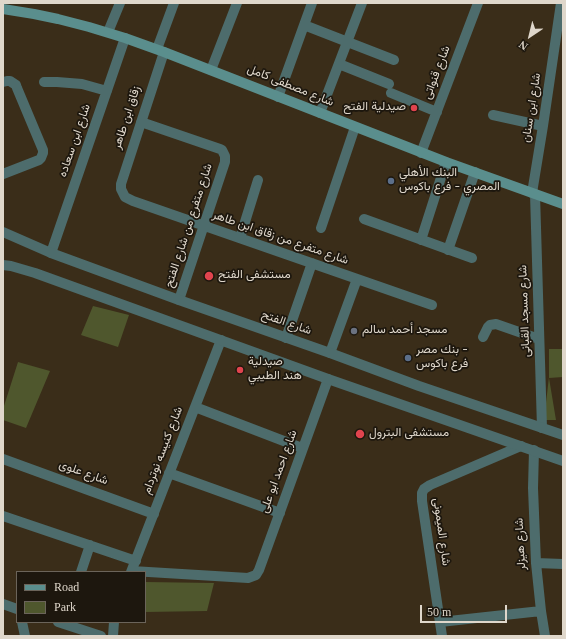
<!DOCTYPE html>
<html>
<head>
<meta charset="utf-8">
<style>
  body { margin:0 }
  #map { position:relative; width:566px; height:639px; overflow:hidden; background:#3a2d19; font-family:Georgia,serif }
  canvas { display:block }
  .frame { position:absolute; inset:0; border:4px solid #dfd7cb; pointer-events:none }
  .legend { position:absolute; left:16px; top:571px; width:130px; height:52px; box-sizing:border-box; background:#1d170e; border:1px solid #6b645a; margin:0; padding:5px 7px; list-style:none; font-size:12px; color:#dfd7cb }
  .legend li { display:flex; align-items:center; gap:8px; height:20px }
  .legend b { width:20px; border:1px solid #6b645a }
  .north { position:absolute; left:510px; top:16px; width:40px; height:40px; -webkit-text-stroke:3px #1d170e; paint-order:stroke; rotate:215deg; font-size:11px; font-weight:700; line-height:16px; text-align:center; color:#dfd7cb }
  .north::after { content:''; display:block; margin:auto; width:14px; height:18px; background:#dfd7cb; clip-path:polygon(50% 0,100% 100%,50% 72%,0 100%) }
  .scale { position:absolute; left:420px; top:605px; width:87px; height:18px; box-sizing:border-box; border:2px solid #dfd7cb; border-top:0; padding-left:5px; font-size:12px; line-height:14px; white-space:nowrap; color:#dfd7cb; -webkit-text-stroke:3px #1d170e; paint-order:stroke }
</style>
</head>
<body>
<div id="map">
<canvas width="566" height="639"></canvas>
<div class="frame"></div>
<ul class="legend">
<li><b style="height:5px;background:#5a8e8d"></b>Road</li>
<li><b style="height:11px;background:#4f572d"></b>Park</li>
</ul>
<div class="north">N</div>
<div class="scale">50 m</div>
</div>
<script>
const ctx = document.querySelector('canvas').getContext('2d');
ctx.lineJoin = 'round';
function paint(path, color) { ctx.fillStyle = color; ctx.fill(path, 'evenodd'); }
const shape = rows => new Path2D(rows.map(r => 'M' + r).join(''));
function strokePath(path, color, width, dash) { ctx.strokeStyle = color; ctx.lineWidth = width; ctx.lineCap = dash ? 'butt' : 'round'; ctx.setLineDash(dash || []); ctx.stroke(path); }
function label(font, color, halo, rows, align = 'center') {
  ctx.font = font + ' Georgia,Vazirmatn,serif'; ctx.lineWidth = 3.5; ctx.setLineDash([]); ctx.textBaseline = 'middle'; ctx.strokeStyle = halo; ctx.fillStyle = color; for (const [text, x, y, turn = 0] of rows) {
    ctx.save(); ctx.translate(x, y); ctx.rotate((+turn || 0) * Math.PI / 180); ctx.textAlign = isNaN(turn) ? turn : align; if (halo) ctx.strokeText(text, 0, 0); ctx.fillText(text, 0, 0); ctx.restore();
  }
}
paint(shape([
  [93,306,129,315,118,347,81,335],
  [549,349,563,349,563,377,549,378,556,420,544,420,549,377],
  [18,362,50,371,26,428,3,420,3,409],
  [145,582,214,583,207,611,145,612]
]), '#4f572d');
strokePath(shape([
  [304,25,394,60],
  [108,32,120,3],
  [157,49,174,3],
  [164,52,121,184,121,189,125,197,133,201,432,305],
  [339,64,389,84],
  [211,70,237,3],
  [3,82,7,81,10,81,16,85,17,88,43,150,43,153,41,158,39,160,3,174],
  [44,82,57,82,82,84,107,91],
  [391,93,437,112],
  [278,97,312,3],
  [320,113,362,3],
  [493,115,543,126],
  [141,122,220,149,222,150,225,156,225,162,179,300],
  [421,153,478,3],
  [532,193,543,126,561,3],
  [535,194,542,428],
  [364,219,472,258],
  [321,228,355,127],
  [240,238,258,180],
  [421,240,446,162],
  [448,250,475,172],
  [51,253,125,38],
  [483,337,488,327,490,325,496,324,539,339],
  [286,338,312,263],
  [330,353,357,279],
  [195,407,302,448],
  [534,450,533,488,536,563,541,611,545,636],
  [3,459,154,514],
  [169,473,280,513],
  [3,516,136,561],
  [536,563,563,564],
  [132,571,248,578,256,575,259,570,328,379],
  [81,572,90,545],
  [131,572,221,340],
  [3,604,17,609],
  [22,622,25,636],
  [58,622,101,636],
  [440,622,541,611],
  [113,636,114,622],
  [442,636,422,501,422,493,424,489,430,485,521,446]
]), '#4d6c6c', 10);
strokePath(shape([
  [3,232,51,253,179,300,330,353,419,386,563,435],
  [3,265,11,266,35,273,328,379,563,461]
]), '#4d6c6c', 10);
strokePath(shape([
  [3,9,34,14,58,19,89,27,125,38,164,52,446,162,563,204]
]), '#5a8e8d', 10);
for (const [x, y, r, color] of [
  [414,108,4,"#e0444e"],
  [391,181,4,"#5c6f8a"],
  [209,276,5,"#e0444e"],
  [354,331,4,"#6b7280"],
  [408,358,4,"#5c6f8a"],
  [240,370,4,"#e0444e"],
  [360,434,5,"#e0444e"]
]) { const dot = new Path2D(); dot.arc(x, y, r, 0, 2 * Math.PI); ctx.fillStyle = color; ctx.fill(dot); strokePath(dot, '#1d170e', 1.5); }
label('12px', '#dfd7cb', '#1d170e', [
  ["شارع قنواتى",438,73,-69],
  ["شارع مصطفى كامل",290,87,22],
  ["شارع ابن سنان",533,108,-81],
  ["زقاق ابن طاهر",128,118,-72],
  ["شارع ابن سعاده",76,141,-71],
  ["شارع متفرع من شارع الفتح",190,226,-72],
  ["شارع متفرع من زقاق ابن طاهر",280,239,19],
  ["شارع مسجد القبانى",526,311,-92],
  ["شارع الفتح",286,324,19],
  ["شارع كنيسه نوتردام",164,451,-69],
  ["شارع احمد ابو على",280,472,-70],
  ["شارع علوى",83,474,20],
  ["شارع الميمونى",440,532,82],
  ["شارع هيزلر",522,544,-93]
]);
label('12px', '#dfd7cb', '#1d170e', [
  ["صيدلية الفتح",406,108,"right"],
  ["البنك الأهلي",399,174],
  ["المصري - فرع باكوس",399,188],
  ["مستشفى الفتح",218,276],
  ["مسجد أحمد سالم",362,331],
  ["بنك مصر -",416,351],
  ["فرع باكوس",416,365],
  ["صيدلية",248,363],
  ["هند الطيبي",248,377],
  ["مستشفى البترول",369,434]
], 'left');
</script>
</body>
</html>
